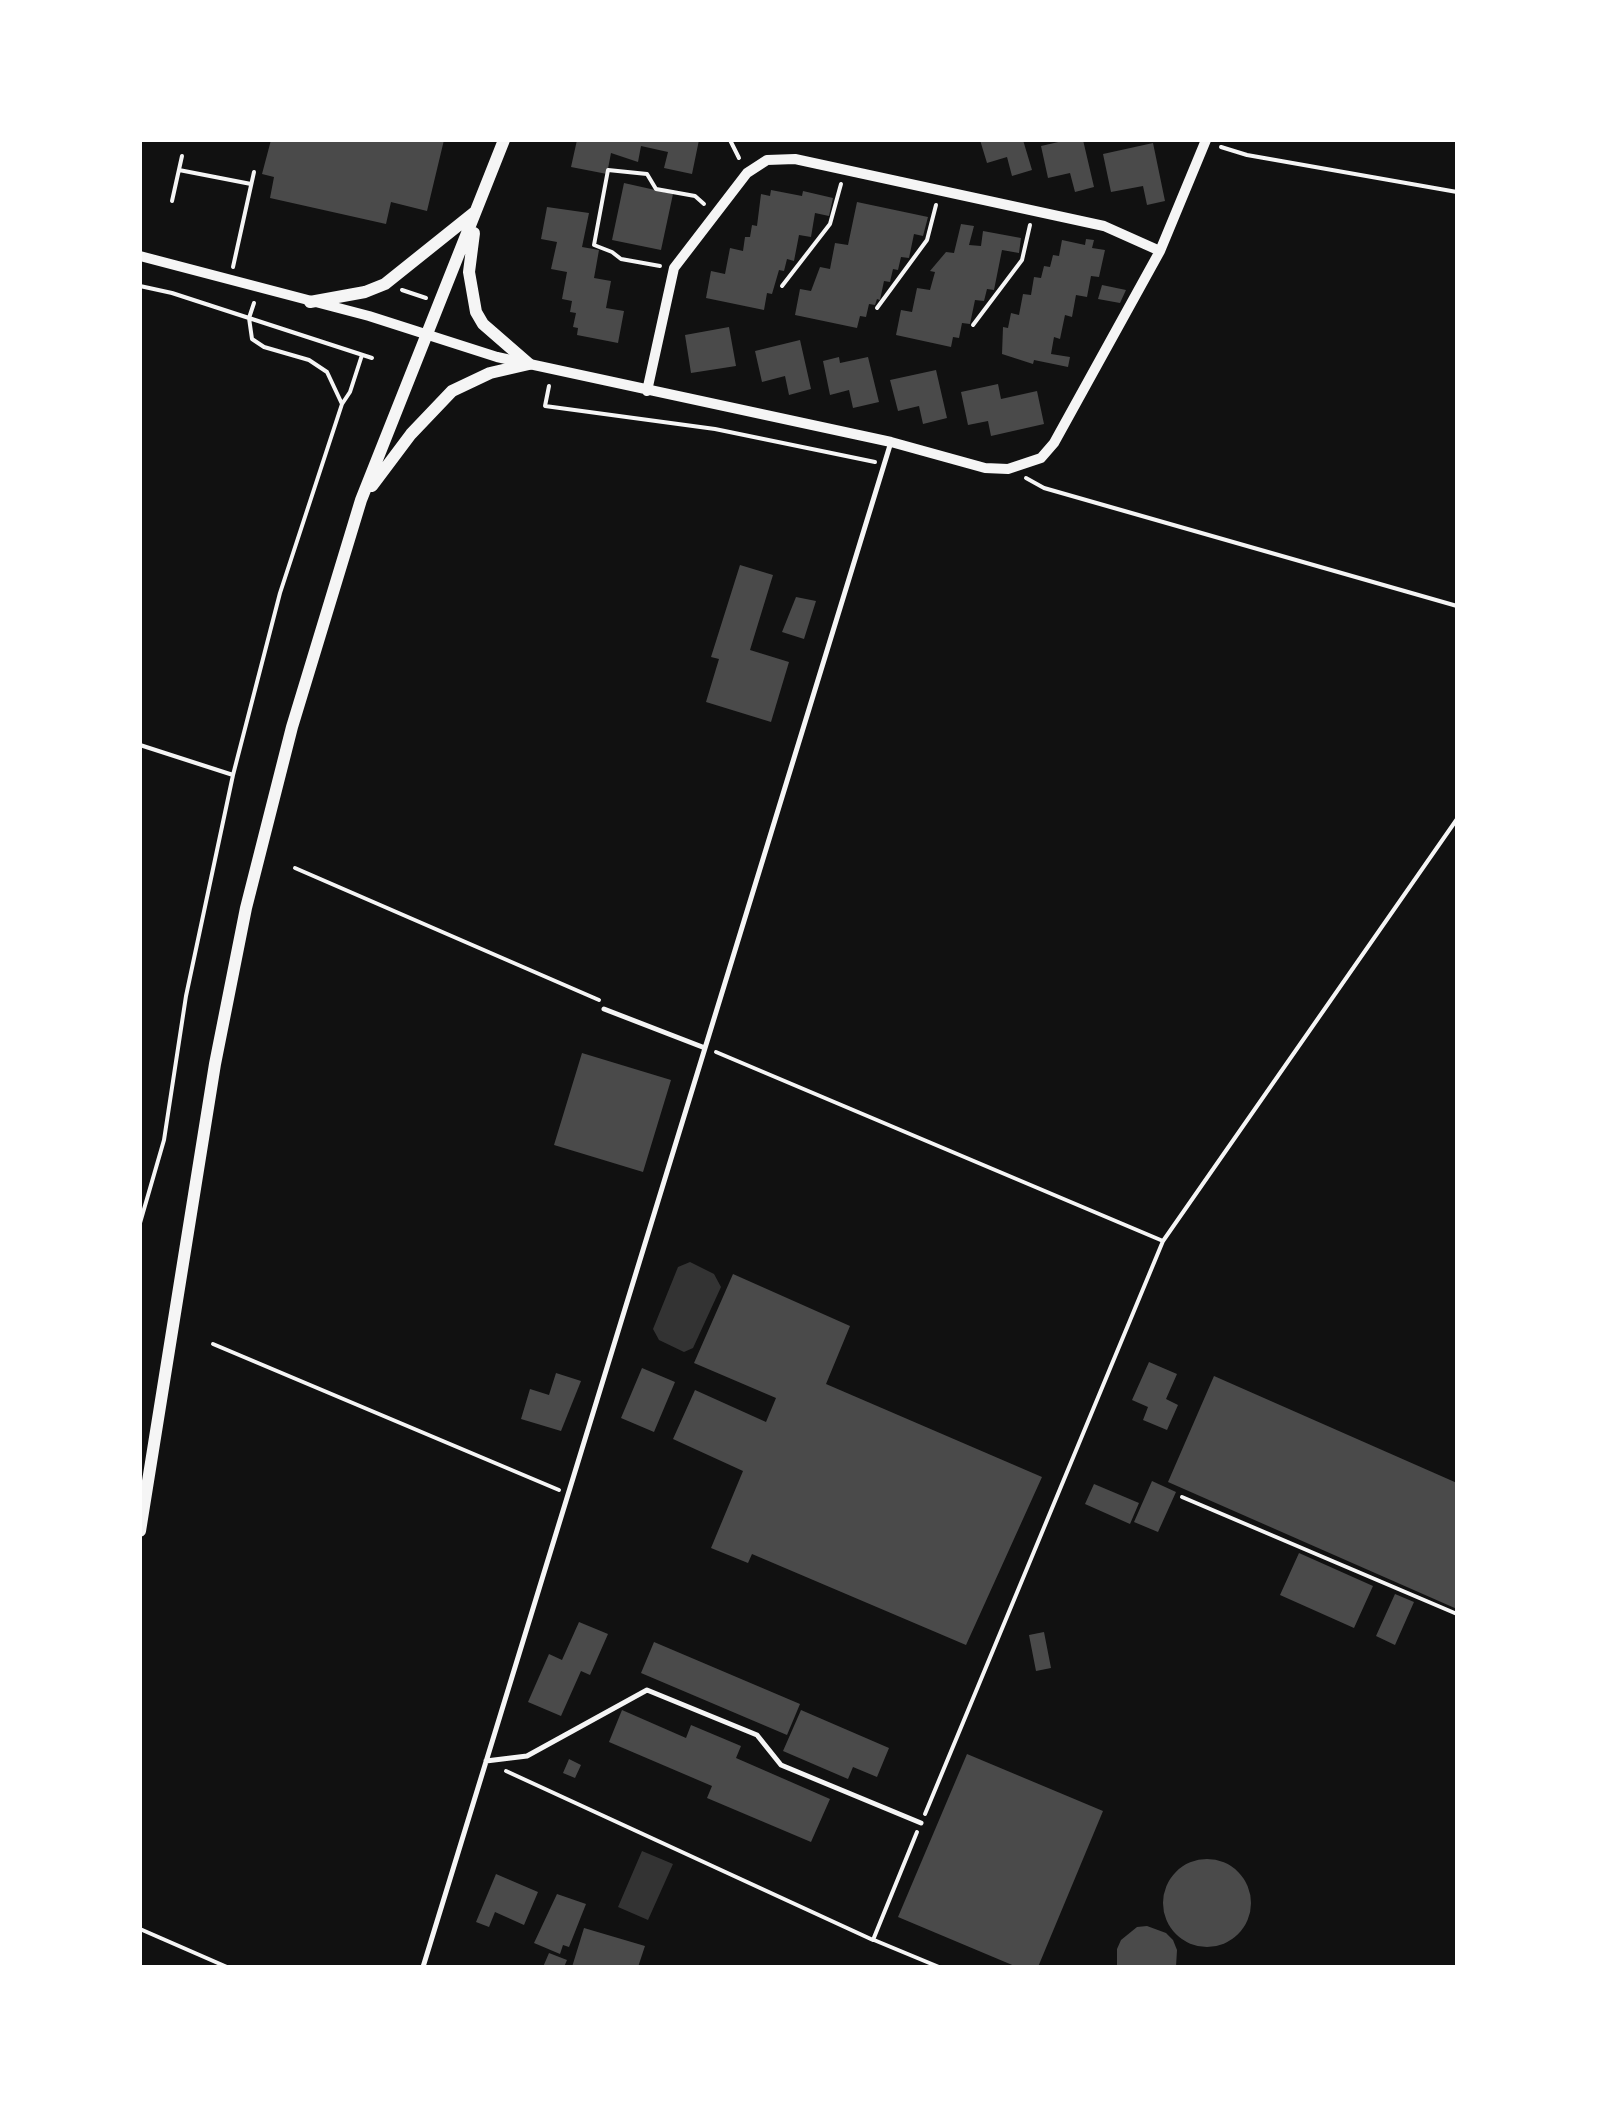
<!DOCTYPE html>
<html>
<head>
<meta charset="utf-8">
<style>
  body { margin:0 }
  #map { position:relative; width:1597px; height:2107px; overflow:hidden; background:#111; font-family:"PT Sans Narrow",sans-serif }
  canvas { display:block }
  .frame { position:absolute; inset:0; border:142px solid #fff; pointer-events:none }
</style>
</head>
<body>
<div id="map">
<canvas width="1597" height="2107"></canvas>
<div class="frame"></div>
</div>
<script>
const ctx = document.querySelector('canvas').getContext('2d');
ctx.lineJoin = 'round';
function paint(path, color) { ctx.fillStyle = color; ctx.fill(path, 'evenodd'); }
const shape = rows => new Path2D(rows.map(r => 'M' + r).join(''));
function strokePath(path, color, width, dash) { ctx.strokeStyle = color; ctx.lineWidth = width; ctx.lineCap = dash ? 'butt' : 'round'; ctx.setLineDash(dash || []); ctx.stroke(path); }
paint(shape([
  [690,1262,714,1274,721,1287,693,1348,684,1352,659,1340,653,1329,678,1267],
  [642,1851,673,1864,648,1920,618,1907]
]), '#333');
paint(shape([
  [271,140,444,140,427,211,391,202,386,224,270,198,274,177,262,174],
  [577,140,699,140,692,174,664,168,668,152,641,146,638,162,611,153,607,174,571,167],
  [980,140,1023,140,1032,170,1012,176,1007,157,987,163],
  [1067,140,1083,140,1094,187,1075,192,1070,173,1048,178,1041,146],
  [1153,143,1165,201,1147,205,1143,186,1111,192,1103,154],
  [624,183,673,194,661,250,612,240],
  [771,190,802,196,803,191,833,198,829,216,815,213,811,237,799,235,794,261,787,259,784,271,779,270,772,294,767,293,764,310,706,298,711,271,725,274,730,248,743,251,745,237,750,237,752,225,757,226,761,194,770,196],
  [857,202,928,217,923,236,914,234,909,258,901,257,898,270,893,269,890,282,884,281,880,300,877,299,875,305,869,304,866,317,860,316,857,328,795,315,800,289,811,291,820,267,830,269,835,243,848,245],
  [547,207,589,213,582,247,599,250,594,278,611,281,606,308,624,311,618,343,577,335,578,328,573,327,576,313,570,312,572,301,562,299,567,272,551,269,557,242,541,239],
  [961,224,974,226,969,245,981,246,983,231,1021,238,1019,253,1002,250,994,290,987,289,984,301,975,300,970,324,962,323,959,338,953,337,951,347,896,335,901,310,912,312,917,288,930,290,935,272,930,271,946,252,954,253],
  [1086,239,1094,240,1092,248,1105,250,1099,277,1091,276,1087,297,1076,295,1072,317,1065,315,1060,339,1054,337,1051,354,1070,357,1068,367,1034,360,1033,364,1002,354,1003,327,1008,328,1011,313,1019,315,1023,294,1031,295,1034,277,1041,278,1044,266,1050,267,1053,255,1059,256,1062,240,1085,245],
  [1102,285,1126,290,1120,303,1098,299],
  [729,327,736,366,691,373,685,335],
  [800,340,811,389,789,395,785,376,762,382,755,351],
  [839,357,840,363,868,357,879,402,853,408,849,390,830,395,823,361],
  [936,370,947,418,923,424,919,406,898,411,890,380],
  [998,384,1001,399,1037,391,1044,424,991,436,988,421,968,425,961,392],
  [740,565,773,575,750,650,789,662,771,722,706,702,719,659,711,657],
  [796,597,816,601,804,639,782,632],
  [582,1053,671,1080,643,1172,554,1145],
  [733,1274,850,1326,826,1384,1042,1477,966,1645,752,1554,748,1563,711,1548,743,1471,673,1439,695,1390,766,1422,776,1398,694,1363],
  [1149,1362,1177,1374,1166,1399,1178,1405,1167,1430,1143,1420,1148,1407,1132,1400],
  [642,1368,675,1382,654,1432,621,1418],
  [556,1373,581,1381,561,1431,521,1419,530,1389,549,1395],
  [1214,1376,1457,1483,1457,1609,1168,1482],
  [1152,1481,1176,1492,1158,1532,1134,1522],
  [1094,1484,1139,1503,1130,1524,1085,1504],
  [1299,1553,1373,1586,1354,1628,1280,1595],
  [1395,1594,1414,1602,1395,1645,1376,1636],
  [579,1622,608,1634,590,1675,581,1671,561,1716,528,1702,549,1654,562,1660],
  [1044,1632,1051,1668,1036,1671,1029,1635],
  [654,1642,800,1704,787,1735,641,1673],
  [622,1710,686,1738,691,1725,741,1746,736,1758,830,1799,811,1842,707,1798,712,1786,609,1742],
  [801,1710,889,1748,877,1777,853,1767,848,1779,783,1751],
  [967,1754,1103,1811,1038,1967,1017,1967,898,1917],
  [569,1759,581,1765,575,1778,563,1773],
  '1163 1903a44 44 0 1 1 88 0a44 44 0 1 1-88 0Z',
  [496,1874,538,1892,524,1925,495,1912,489,1927,476,1922],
  [557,1894,586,1904,569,1947,563,1945,560,1954,534,1943],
  [1147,1926,1166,1933,1173,1940,1177,1950,1176,1967,1117,1967,1117,1949,1121,1940,1137,1927],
  [584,1928,645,1946,638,1967,572,1967],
  [549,1953,567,1960,564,1967,543,1967]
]), '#4a4a4a');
strokePath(shape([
  [730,140,739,158],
  [1221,147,1247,155,1457,192],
  [179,170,251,184],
  [172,201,182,156],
  [660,266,621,259,612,252,594,245,608,170,647,174,656,189,695,196,704,204],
  [233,267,254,172],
  [140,286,172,293,372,358],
  [782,286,830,224,841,184],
  [402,290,426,298],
  [254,303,249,318,252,339,264,347,309,360,327,372,342,404],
  [877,308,927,240,936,205],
  [973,325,1022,260,1030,225],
  [549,386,545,406,715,429,875,462],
  [1026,478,1044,488,1457,606],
  [140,745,233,775],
  [295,868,599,1000],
  [716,1052,1163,1241],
  [140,1223,164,1140,186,996,233,775,280,593,342,404,350,392,362,355],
  [213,1344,559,1490],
  [1182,1497,1457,1614],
  [506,1771,873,1940,917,1832],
  [925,1814,1163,1241,1457,819],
  [140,1929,227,1967],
  [874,1940,939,1967]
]), '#f5f5f5', 4);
strokePath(shape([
  [604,1009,705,1048],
  [486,1761,527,1756,647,1690,757,1735,781,1765,921,1823],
  [423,1967,891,442]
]), '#f5f5f5', 5);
strokePath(shape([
  [140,256,369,316,497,357,891,442,985,468,1008,469,1041,458,1054,443,1160,251,1206,140],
  [647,391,674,268,747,173,767,160,795,159,1104,226,1160,251]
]), '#f5f5f5', 10);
strokePath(shape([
  [474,233,469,272,476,312,483,324,529,364],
  [310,302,365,292,385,284,475,212],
  [372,486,411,434,452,391,490,373,529,364],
  [140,1531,215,1064,246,908,292,727,361,500,504,140]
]), '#f5f5f5', 12);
</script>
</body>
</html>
